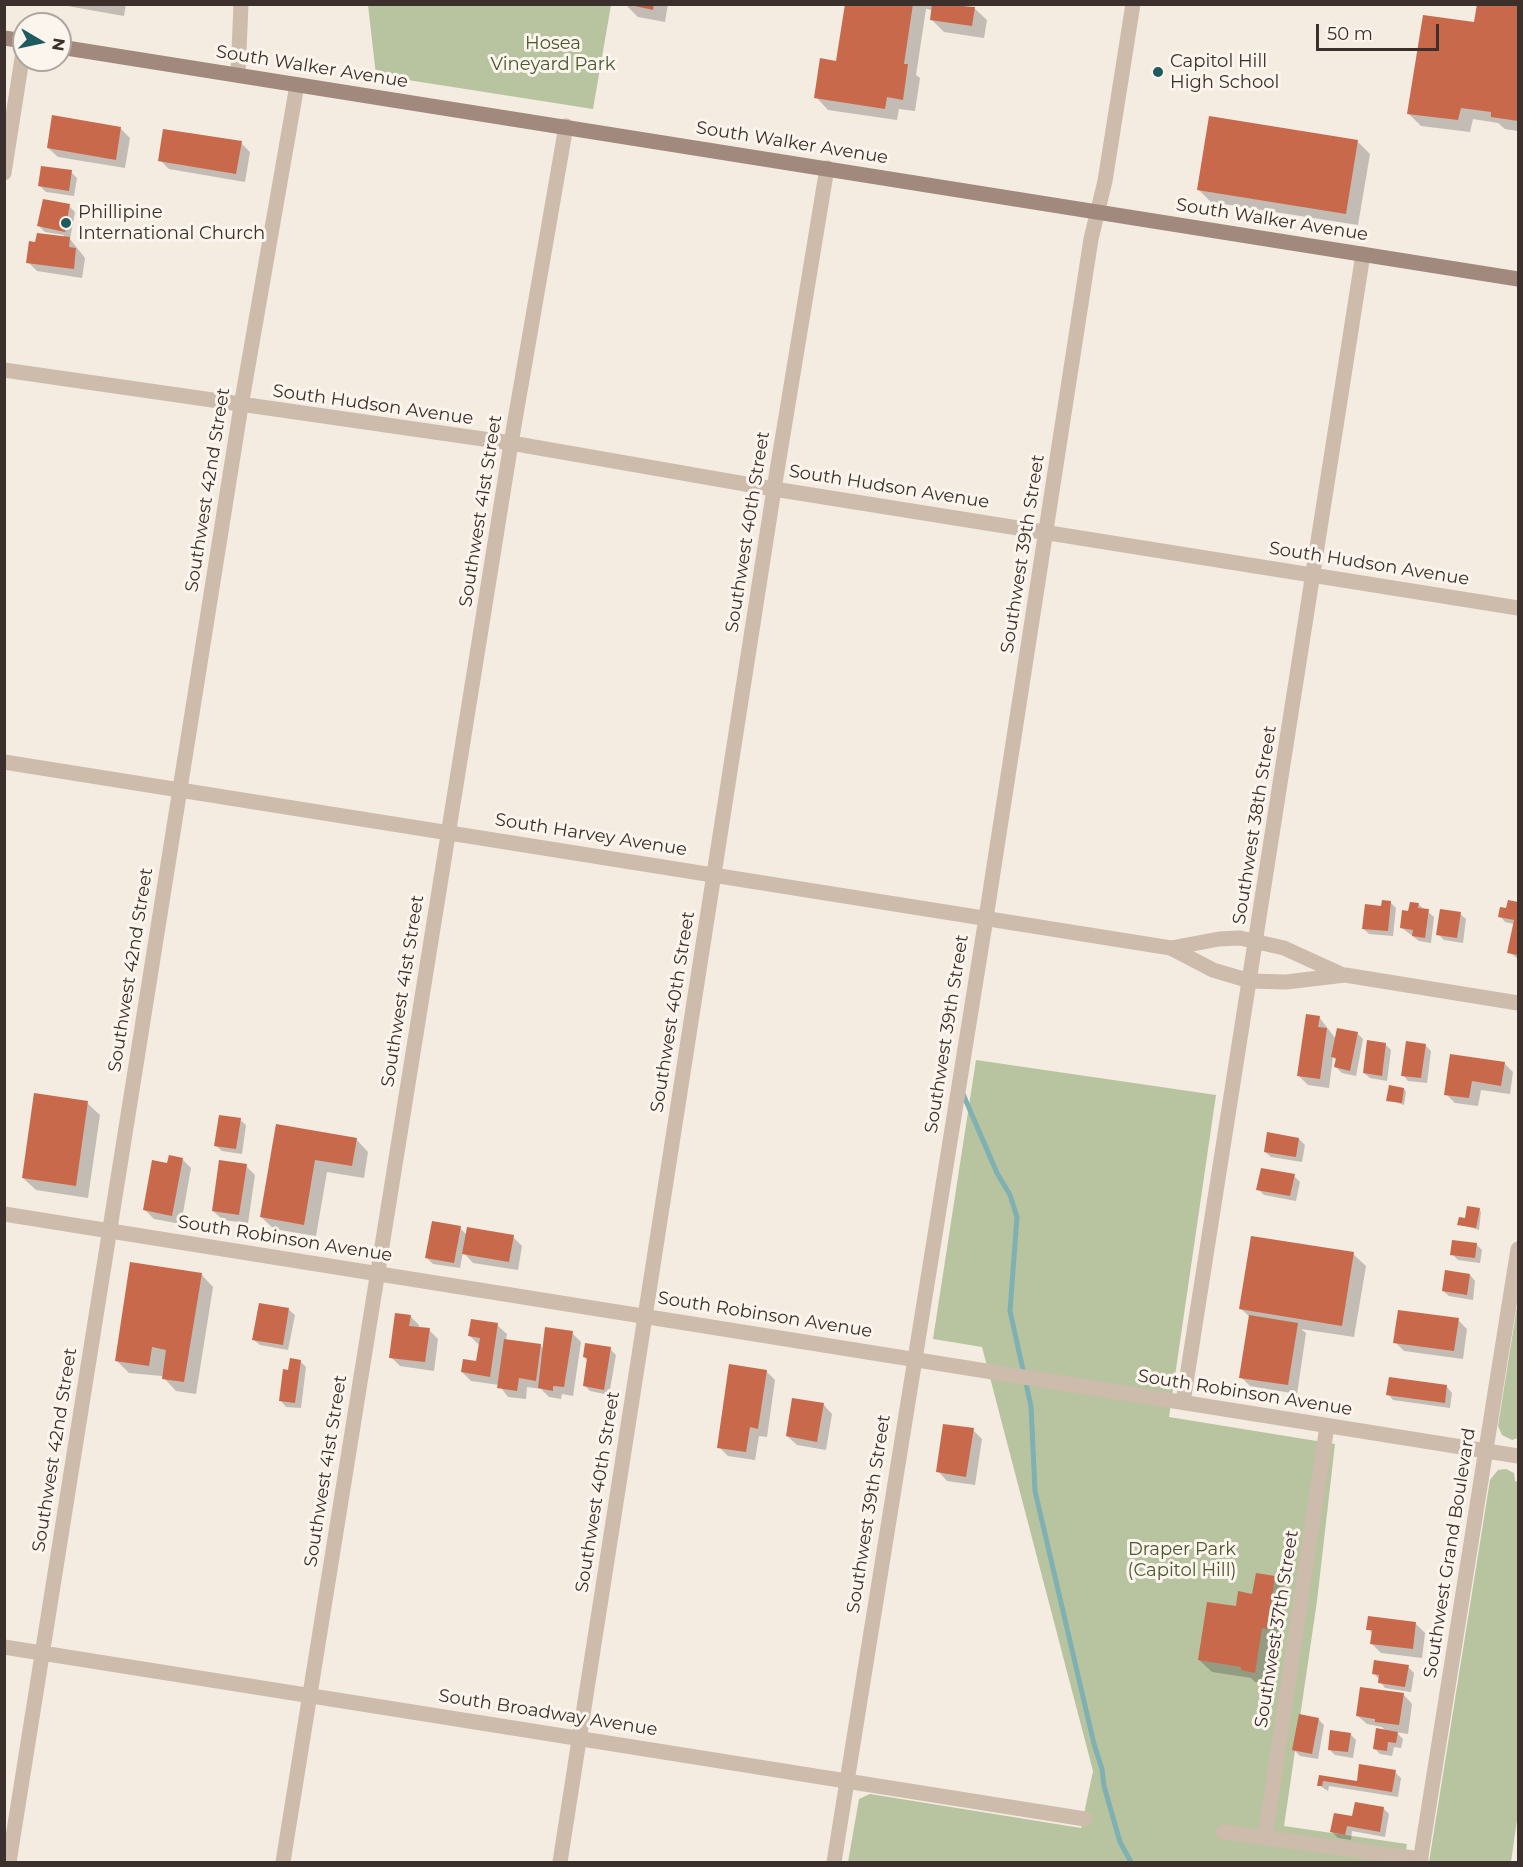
<!DOCTYPE html>
<html>
<head>
<meta charset="utf-8">
<style>
  body { margin:0 }
  #map { position:relative; width:1523px; height:1867px; overflow:hidden; background:#f4ebe1; font-family:Montserrat,sans-serif }
  canvas { display:block }
  .frame { position:absolute; inset:0; border:6px solid #3b302b; pointer-events:none }
  .north { position:absolute; left:12px; top:12px; width:60px; height:60px; box-sizing:border-box; background:#fbf5ee; border:2px solid #aea6a0; border-radius:50%; rotate:99deg; font-size:16px; font-weight:700; line-height:24px; text-align:center; color:#3b302b }
  .north::after { content:''; display:block; margin:auto; width:21px; height:27px; background:#1f5a5e; clip-path:polygon(50% 0,100% 100%,50% 72%,0 100%) }
  .scale { position:absolute; left:1316px; top:24px; width:123px; height:27px; box-sizing:border-box; border:3px solid #3b302b; border-top:0; padding-left:8px; font-size:18px; line-height:21px; white-space:nowrap; color:#3b302b; -webkit-text-stroke:4px #fbf5ee; paint-order:stroke }
</style>
</head>
<body>
<div id="map">
<canvas width="1523" height="1867"></canvas>
<div class="frame"></div>
<div class="north">N</div>
<div class="scale">50 m</div>
</div>
<script>
const ctx = document.querySelector('canvas').getContext('2d');
ctx.lineJoin = 'round';
function paint(path, color) { ctx.fillStyle = color; ctx.fill(path, 'evenodd'); }
const shape = rows => new Path2D(rows.map(r => 'M' + r).join(''));
function strokePath(path, color, width, dash) { ctx.strokeStyle = color; ctx.lineWidth = width; ctx.lineCap = dash ? 'butt' : 'round'; ctx.setLineDash(dash || []); ctx.stroke(path); }
function label(font, color, halo, rows, align = 'center') {
  ctx.font = font + ' Montserrat,sans-serif'; ctx.lineWidth = 6; ctx.setLineDash([]); ctx.textBaseline = 'middle'; ctx.strokeStyle = halo; ctx.fillStyle = color; for (const [text, x, y, turn = 0] of rows) {
    ctx.save(); ctx.translate(x, y); ctx.rotate((+turn || 0) * Math.PI / 180); ctx.textAlign = isNaN(turn) ? turn : align; if (halo) ctx.strokeText(text, 0, 0); ctx.fillText(text, 0, 0); ctx.restore();
  }
}
paint(shape([
  [368,5,611,5,593,109,376,75],
  [976,1060,1216,1095,1169,1417,1335,1444,1317,1601,1284,1826,1407,1844,1404,1862,848,1862,859,1799,870,1794,1081,1828,1093,1771,982,1347,933,1339],
  [1518,1300,1518,1438,1512,1440,1502,1435,1498,1426],
  [1506,1469,1514,1473,1515,1481,1518,1482,1518,1813,1511,1862,1429,1862,1490,1480,1498,1470]
]), '#b8c4a0');
paint(shape([
  [56,4,126,4,124,16],
  [625,4,668,4,665,22,638,17],
  [846,4,955,4,974,8,987,20,984,38,944,32,931,19,933,10,926,9,916,75,920,78,915,111,899,109,897,120,828,110,816,97,837,62],
  [1478,4,1518,4,1518,131,1505,129,1498,123,1473,119,1470,132,1421,126,1408,113,1475,24],
  [120,128,130,138,125,168,58,157,48,148],
  [1357,141,1370,154,1358,225,1211,202,1199,190],
  [241,143,250,152,245,182,169,169,160,160],
  [71,172,77,178,74,196,46,192,40,186],
  [69,206,75,212,70,239,85,258,82,278,37,271,28,262,36,243,63,238,64,235,45,232,39,226],
  [1390,902,1396,908,1393,936,1369,934,1363,928],
  [1509,902,1518,903,1518,959,1509,952,1514,924,1505,922,1500,916,1508,910],
  [1418,904,1434,917,1431,943,1419,941,1402,928],
  [1460,914,1466,919,1463,943,1444,940,1438,934],
  [1319,1017,1336,1039,1357,1033,1363,1039,1356,1076,1342,1073,1336,1067,1337,1061,1333,1057,1329,1088,1308,1085,1299,1076],
  [1385,1044,1391,1050,1387,1081,1370,1078,1364,1073],
  [1425,1045,1431,1051,1427,1083,1408,1081,1403,1075],
  [1504,1063,1513,1072,1510,1094,1481,1090,1478,1106,1455,1103,1446,1094],
  [1404,1089,1406,1092,1404,1105,1388,1100],
  [87,1103,100,1115,88,1198,36,1190,23,1178],
  [240,1120,246,1125,242,1154,222,1151,216,1146],
  [277,1126,356,1139,368,1152,364,1178,327,1172,316,1236,274,1229,261,1217],
  [1299,1139,1305,1145,1302,1162,1271,1157,1265,1152],
  [182,1159,191,1168,181,1224,154,1219,145,1210,169,1165],
  [246,1166,255,1175,248,1223,223,1220,213,1211],
  [1294,1176,1300,1182,1296,1201,1264,1195,1258,1189],
  [1479,1209,1481,1212,1479,1230,1459,1224],
  [460,1228,467,1235,513,1237,522,1246,518,1270,473,1263,463,1252,460,1268,433,1264,427,1258],
  [1476,1244,1482,1250,1480,1263,1458,1260,1452,1254],
  [1353,1254,1366,1266,1354,1337,1301,1329,1306,1333,1297,1394,1250,1386,1241,1377,1250,1317,1241,1309],
  [201,1274,213,1287,196,1394,176,1391,162,1376,129,1373,116,1360],
  [1470,1275,1475,1281,1473,1300,1449,1296,1443,1291],
  [289,1310,295,1315,288,1350,260,1345,254,1340],
  [410,1316,419,1325,419,1329,429,1330,438,1339,434,1371,400,1366,391,1357],
  [1458,1320,1467,1329,1463,1359,1404,1351,1395,1342],
  [497,1325,507,1334,506,1340,540,1345,544,1349,572,1333,581,1342,573,1396,562,1394,561,1399,549,1397,541,1389,527,1387,526,1399,508,1397,499,1385,471,1381,462,1372,478,1363,479,1345,470,1336],
  [610,1349,616,1355,609,1395,590,1391,584,1385,588,1361,584,1357],
  [300,1361,306,1367,301,1408,286,1407,281,1401],
  [766,1371,775,1380,767,1437,759,1436,755,1460,728,1456,719,1447],
  [1447,1387,1452,1393,1450,1408,1393,1400,1388,1394],
  [823,1404,832,1414,826,1450,797,1445,787,1436],
  [973,1430,982,1439,975,1485,947,1481,938,1471],
  [1275,1578,1287,1590,1279,1641,1274,1640,1267,1684,1255,1682,1251,1678,1212,1672,1199,1660,1237,1608],
  [1416,1624,1425,1633,1422,1658,1381,1653,1372,1644,1373,1634,1368,1629],
  [1408,1667,1414,1673,1411,1692,1385,1688,1374,1673],
  [1403,1694,1412,1704,1408,1734,1396,1732,1403,1739,1401,1748,1394,1747,1392,1756,1380,1754,1374,1748,1387,1732,1382,1727,1367,1724,1357,1715],
  [1318,1719,1324,1725,1318,1759,1300,1756,1294,1750],
  [1350,1734,1356,1740,1353,1758,1335,1755,1329,1749],
  [1395,1772,1401,1778,1398,1797,1329,1786,1328,1791,1319,1785,1320,1776,1358,1783],
  [1383,1808,1389,1814,1385,1837,1352,1831,1351,1840,1338,1838,1332,1832]
]), '#0003');
strokePath(shape([
  [963,1094,997,1173,1010,1195,1017,1217,1010,1311,1031,1406,1035,1491,1094,1744,1102,1769,1104,1786,1120,1842,1131,1862]
]), '#7fb0b2', 5);
paint(shape([
  [626,4,654,4,653,10],
  [845,4,913,4,904,64,908,64,903,100,887,97,885,109,814,98,820,58,836,61],
  [932,4,975,7,972,26,930,20],
  [1477,4,1518,4,1518,121,1491,117,1491,112,1461,108,1458,120,1407,114,1423,15,1474,22],
  [52,115,121,127,116,160,47,148],
  [1209,116,1358,140,1346,214,1197,190],
  [163,129,242,141,236,174,158,161],
  [41,166,72,170,69,191,38,186],
  [43,199,70,204,65,232,37,226],
  [37,233,70,237,69,247,76,248,74,269,26,263,29,241,35,242],
  [1382,900,1391,901,1388,931,1362,929,1365,904,1381,906],
  [1508,900,1518,902,1518,955,1507,953,1514,920,1498,917,1500,907,1506,908],
  [1410,902,1419,903,1418,908,1429,909,1425,938,1412,936,1413,930,1400,928,1402,910,1408,911],
  [1440,909,1461,912,1457,938,1436,935],
  [1306,1014,1320,1016,1318,1027,1327,1028,1320,1079,1297,1076],
  [1337,1028,1358,1032,1350,1071,1334,1067,1336,1058,1331,1057],
  [1367,1040,1386,1043,1382,1076,1363,1073],
  [1406,1041,1426,1044,1421,1078,1401,1076],
  [1450,1054,1505,1062,1501,1086,1472,1081,1469,1098,1444,1095],
  [1389,1085,1404,1088,1402,1103,1386,1101],
  [34,1093,88,1101,76,1186,22,1178],
  [219,1115,241,1118,236,1149,214,1146],
  [276,1124,357,1138,352,1166,315,1160,304,1225,260,1217],
  [1267,1132,1299,1138,1296,1157,1264,1152],
  [169,1155,183,1158,172,1216,143,1210,152,1160,167,1163],
  [219,1160,247,1164,239,1215,212,1211],
  [1261,1168,1295,1174,1290,1196,1256,1190],
  [1467,1206,1480,1208,1476,1228,1457,1225,1459,1217,1465,1218],
  [432,1221,461,1226,454,1263,425,1258],
  [467,1227,514,1235,509,1262,462,1254],
  [1251,1236,1354,1252,1342,1326,1239,1309],
  [1452,1240,1477,1243,1475,1258,1450,1255],
  [130,1262,202,1273,184,1382,162,1379,166,1350,152,1347,149,1366,115,1361],
  [1445,1270,1470,1274,1467,1295,1442,1291],
  [259,1303,289,1308,283,1345,252,1340],
  [1398,1310,1459,1318,1454,1351,1393,1343],
  [395,1313,411,1315,409,1326,430,1328,425,1362,389,1358],
  [1249,1315,1298,1323,1288,1385,1239,1378],
  [471,1319,498,1323,490,1377,461,1372,463,1359,476,1361,480,1338,468,1336],
  [545,1327,573,1331,564,1387,553,1386,553,1391,538,1388],
  [504,1339,541,1344,536,1381,519,1378,517,1391,497,1388],
  [585,1343,611,1347,604,1390,583,1386,587,1358,583,1357],
  [290,1358,301,1360,295,1403,279,1401,283,1369,288,1370],
  [729,1364,767,1370,758,1429,750,1427,746,1452,717,1448],
  [1389,1377,1447,1385,1445,1403,1386,1395],
  [792,1398,824,1403,817,1442,786,1436],
  [943,1424,974,1428,966,1477,936,1472],
  [1256,1573,1275,1576,1267,1629,1262,1628,1255,1673,1241,1670,1241,1667,1198,1660,1207,1602,1236,1606,1238,1591,1252,1594],
  [1368,1616,1416,1622,1413,1649,1370,1644,1372,1630,1366,1630],
  [1374,1660,1409,1665,1405,1687,1378,1683,1379,1675,1372,1674],
  [1360,1687,1404,1693,1399,1725,1375,1722,1375,1719,1356,1716],
  [1299,1714,1319,1718,1312,1754,1292,1750],
  [1376,1728,1398,1732,1396,1743,1388,1742,1387,1751,1373,1749],
  [1330,1730,1351,1733,1348,1752,1328,1750],
  [1359,1764,1396,1770,1392,1792,1323,1781,1322,1786,1317,1786,1319,1775,1357,1781],
  [1355,1802,1384,1807,1380,1832,1347,1826,1345,1835,1330,1832,1334,1813,1352,1816]
]), '#c8694b');
strokePath(shape([
  [238,75,241,4],
  [4,173,24,46],
  [4,370,511,443,774,489,1518,608],
  [4,762,1171,948],
  [1183,1402,1363,254],
  [4,1647,1085,1819],
  [1223,1832,1421,1859],
  [1265,1837,1327,1426],
  [9,1862,241,406,297,85],
  [283,1862,511,443,566,126],
  [560,1862,774,489,827,168],
  [834,1862,986,918,1091,239,1105,181,1133,4]
]), '#cdbbac', 15);
strokePath(shape([
  [1171,948,1213,970,1250,981,1286,982,1345,975,1518,1003],
  [1171,948,1219,939,1240,938,1284,948,1343,975],
  [4,1214,1518,1456],
  [1420,1862,1518,1249]
]), '#cdbbac', 15);
strokePath(shape([
  [4,38,24,41],
  [60,47,1518,279]
]), '#a18a7d', 15);
for (const [x, y, r, color] of [
  [1158,72,6,"#1f5a5e"],
  [66,223,6,"#1f5a5e"]
]) { const dot = new Path2D(); dot.arc(x, y, r, 0, 2 * Math.PI); ctx.fillStyle = color; ctx.fill(dot); strokePath(dot, '#fbf5ee', 2); }
label('18px', '#4a5a2e', '#fbf5ee', [
  ["Hosea",553,44],
  ["Vineyard Park",553,65],
  ["Draper Park",1182,1550],
  ["(Capitol Hill)",1182,1571]
]);
label('18px', '#3b302b', '#fbf5ee', [
  ["Capitol Hill",1170,62],
  ["High School",1170,83],
  ["Phillipine",78,213],
  ["International Church",78,234]
], 'left');
label('18px', '#3b302b', '#fbf5ee', [
  ["South Walker Avenue",312,67,9],
  ["South Walker Avenue",792,143,9],
  ["South Walker Avenue",1272,220,9],
  ["South Hudson Avenue",373,405,8],
  ["South Hudson Avenue",889,487,9],
  ["Southwest 42nd Street",208,490,-81],
  ["Southwest 41st Street",481,511,-81],
  ["Southwest 40th Street",748,532,-81],
  ["Southwest 39th Street",1023,554,-81],
  ["South Hudson Avenue",1369,564,9],
  ["Southwest 38th Street",1255,825,-81],
  ["South Harvey Avenue",591,835,9],
  ["Southwest 42nd Street",131,970,-81],
  ["Southwest 41st Street",403,991,-81],
  ["Southwest 40th Street",673,1012,-81],
  ["Southwest 39th Street",947,1034,-81],
  ["South Robinson Avenue",285,1239,9],
  ["South Robinson Avenue",765,1315,9],
  ["South Robinson Avenue",1245,1393,9],
  ["Southwest 42nd Street",55,1450,-81],
  ["Southwest 41st Street",326,1471,-81],
  ["Southwest 40th Street",598,1492,-81],
  ["Southwest 39th Street",869,1514,-81],
  ["Southwest Grand Boulevard",1450,1553,-81],
  ["Southwest 37th Street",1277,1629,-81],
  ["South Broadway Avenue",548,1713,9]
]);
</script>
</body>
</html>
